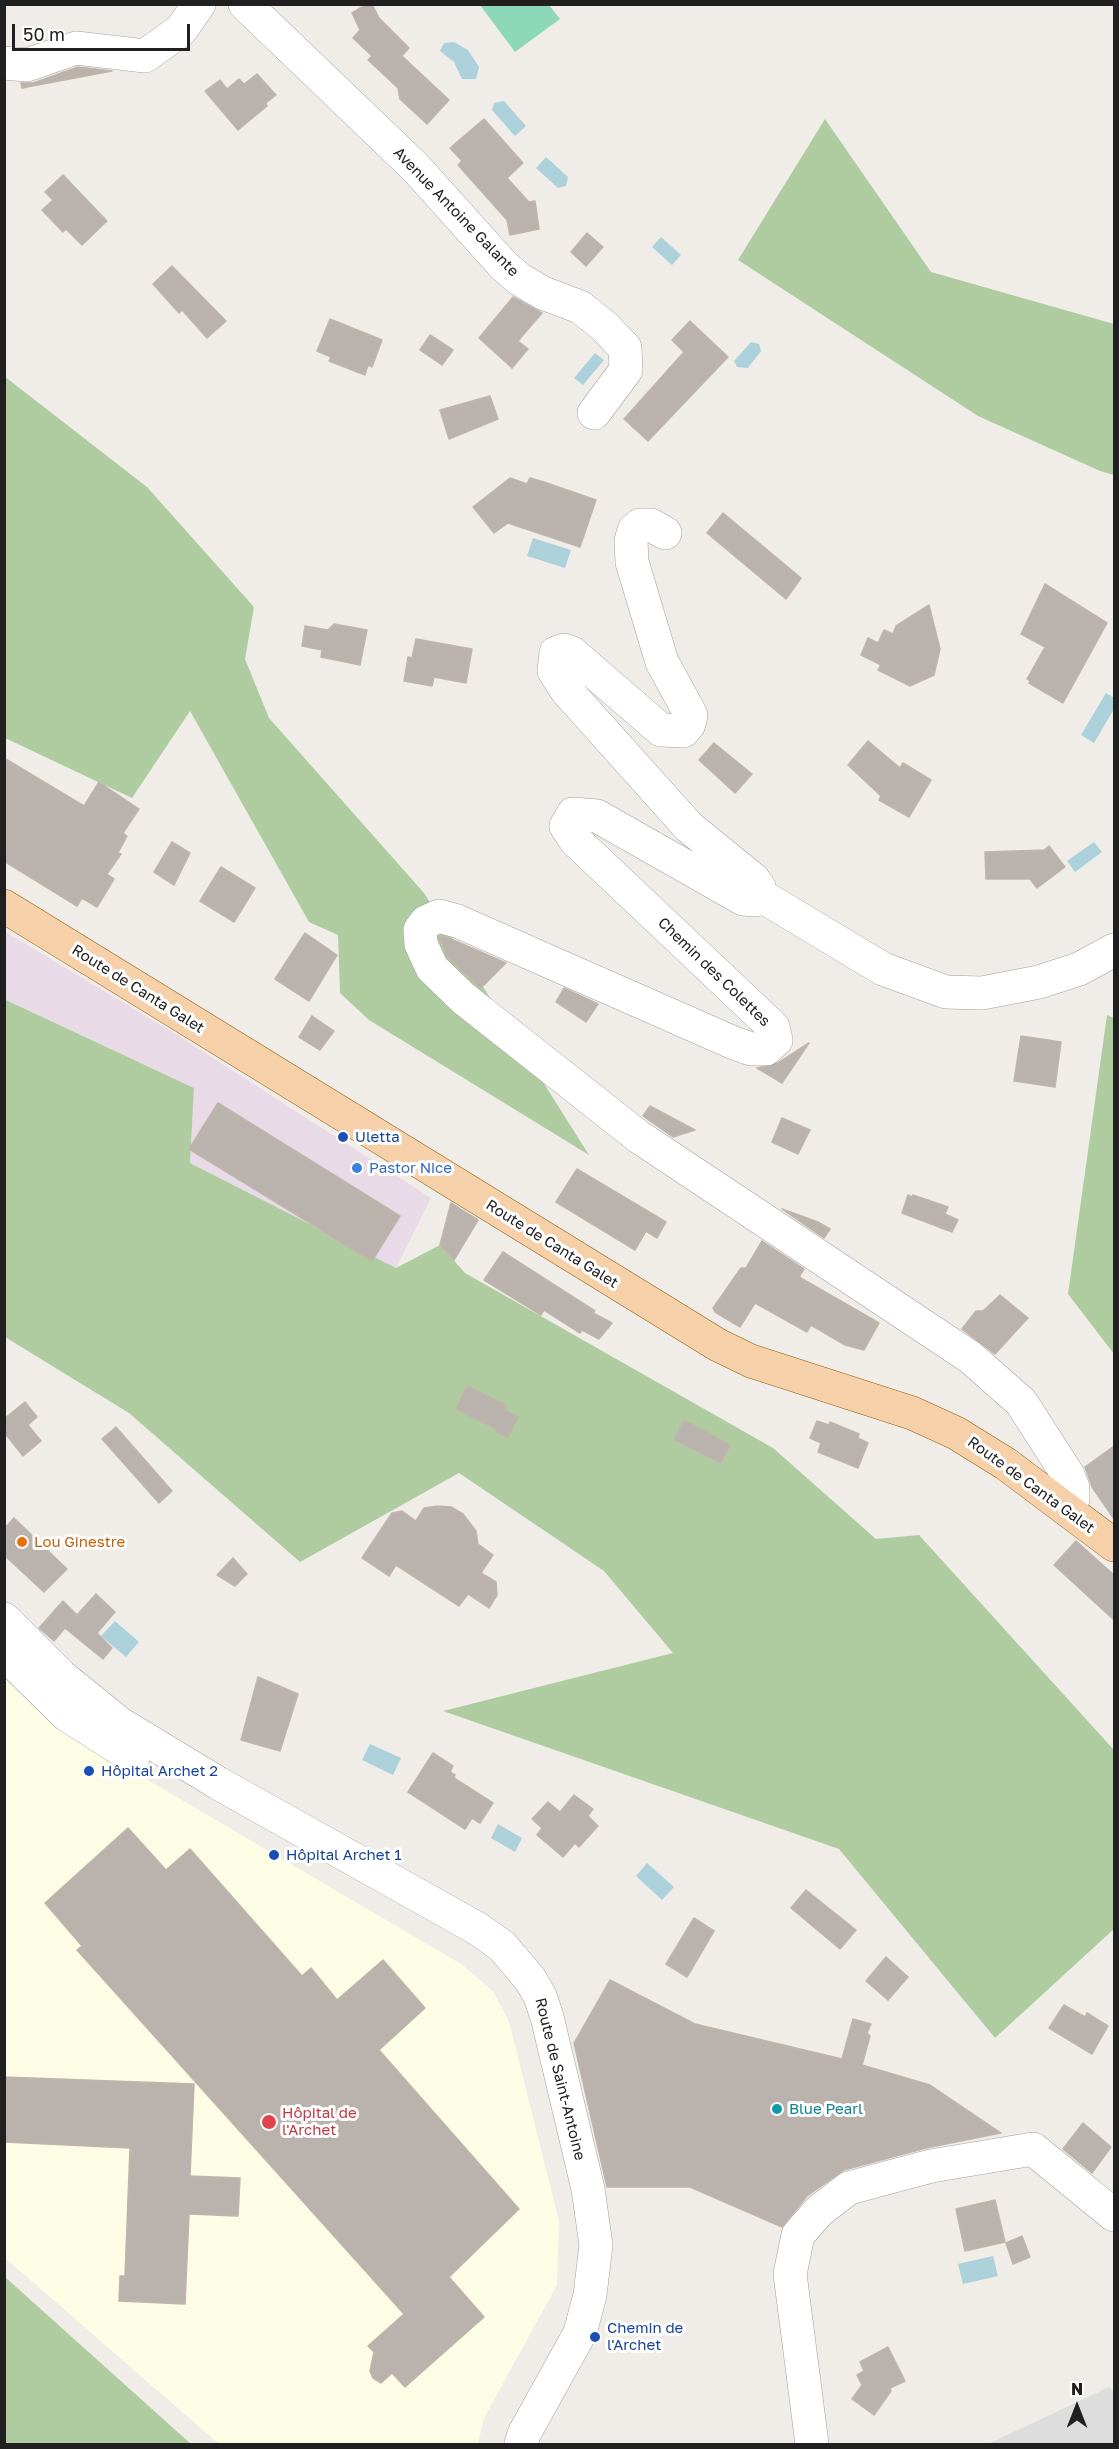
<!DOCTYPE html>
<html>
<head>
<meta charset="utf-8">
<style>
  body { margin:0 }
  #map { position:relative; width:1119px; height:2449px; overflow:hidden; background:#f0ede8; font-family:"Golos Text",sans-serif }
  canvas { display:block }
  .frame { position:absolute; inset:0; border:6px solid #202020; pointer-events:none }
  .north { position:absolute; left:1047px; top:2377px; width:60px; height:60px; -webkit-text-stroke:4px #fff; paint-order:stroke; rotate:0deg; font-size:16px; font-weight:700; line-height:24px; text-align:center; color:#202020 }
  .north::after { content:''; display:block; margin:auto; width:21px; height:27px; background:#202020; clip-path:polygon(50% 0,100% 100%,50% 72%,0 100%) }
  .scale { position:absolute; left:12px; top:24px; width:178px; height:27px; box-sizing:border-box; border:3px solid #202020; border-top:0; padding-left:8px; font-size:18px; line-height:21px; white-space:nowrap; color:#202020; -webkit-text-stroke:4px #fff; paint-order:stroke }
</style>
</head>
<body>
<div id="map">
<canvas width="1119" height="2449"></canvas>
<div class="frame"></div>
<div class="north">N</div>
<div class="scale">50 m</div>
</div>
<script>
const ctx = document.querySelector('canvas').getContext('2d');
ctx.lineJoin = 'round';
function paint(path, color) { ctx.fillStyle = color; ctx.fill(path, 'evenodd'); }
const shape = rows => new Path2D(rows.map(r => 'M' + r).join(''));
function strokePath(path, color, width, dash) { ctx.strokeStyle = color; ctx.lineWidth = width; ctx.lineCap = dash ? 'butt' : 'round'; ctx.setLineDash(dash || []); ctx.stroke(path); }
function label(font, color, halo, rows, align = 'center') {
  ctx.font = font + ' "Golos Text",sans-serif'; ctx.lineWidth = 6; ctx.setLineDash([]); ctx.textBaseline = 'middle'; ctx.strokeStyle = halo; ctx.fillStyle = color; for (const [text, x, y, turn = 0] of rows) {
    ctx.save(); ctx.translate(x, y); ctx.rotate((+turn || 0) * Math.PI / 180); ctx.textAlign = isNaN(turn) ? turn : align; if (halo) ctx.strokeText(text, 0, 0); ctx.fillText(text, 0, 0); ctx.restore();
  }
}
paint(shape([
  [1109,2387,1114,2392,1114,2444,988,2444]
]), '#dedddd');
paint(shape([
  [4,931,174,1033,431,1198,396,1268,190,1163,194,1088,5,999]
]), '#e8dae6');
paint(shape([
  [5,1678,61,1729,461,1964,493,1991,509,2022,559,2221,557,2285,484,2418,478,2444,219,2444,5,2258]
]), '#fdfce4');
paint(shape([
  [825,119,931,272,1114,324,1114,475,1100,471,978,416,738,260],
  [4,376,147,487,254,607,245,659,269,718,424,893,589,1155,369,1020,340,993,338,935,309,922,190,711,132,798,5,738],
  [4,999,194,1088,190,1163,396,1268,440,1245,465,1273,773,1448,876,1539,919,1535,1114,1750,1114,1929,995,2038,839,1849,443,1711,673,1653,604,1571,459,1473,300,1562,129,1413,5,1337],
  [1107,1015,1114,1018,1114,1354,1068,1294],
  [4,2277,5,2277,191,2444,5,2444]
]), '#afcca0');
paint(shape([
  [480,5,549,5,560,19,515,52]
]), '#8dd8b8');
paint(shape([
  [454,42,468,50,479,67,476,79,462,79,454,62,440,51,444,43],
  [504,101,526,126,515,136,492,110,494,103],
  [546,157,568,177,566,186,558,188,536,168],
  [661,237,681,255,672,265,652,247],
  [751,342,759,344,761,351,748,368,737,367,734,361],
  [595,353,604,360,583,385,574,378],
  [533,538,571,550,565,568,527,556],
  [1106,693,1114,698,1114,709,1094,743,1081,735],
  [1094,842,1102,852,1075,872,1067,861],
  [115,1621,139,1642,126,1657,101,1636],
  [370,1744,401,1758,393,1775,362,1760],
  [498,1824,522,1838,515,1852,491,1838],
  [647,1863,674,1887,662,1900,636,1876],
  [993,2256,998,2276,963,2284,958,2264]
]), '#acd1da');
const building = shape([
  [367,4,372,4,379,18,409,48,402,56,449,100,427,124,400,99,398,88,368,60,372,56,353,38,360,30,352,13,367,4],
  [78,67,112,71,22,88,21,83,33,83,78,67],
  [257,74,276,95,266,103,267,106,238,130,205,91,220,80,227,89,239,79,244,84,257,74],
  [484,119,523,163,507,178,529,202,535,201,539,229,510,235,507,220,458,165,462,161,450,148,484,119],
  [63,175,107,221,82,245,66,229,63,232,42,210,53,200,45,192,63,175],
  [587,233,603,247,586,266,571,252,587,233],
  [172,266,226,321,207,338,182,310,179,313,153,284,172,266],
  [513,297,542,313,518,341,528,349,512,368,479,338,513,297],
  [330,319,382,340,372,367,368,365,365,375,329,361,331,357,317,351,330,319],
  [690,321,728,357,648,441,624,419,684,352,672,340,690,321],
  [430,335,453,350,442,365,420,350,430,335],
  [490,396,498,419,449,439,440,410,490,396],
  [510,478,527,484,530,478,544,482,596,500,580,547,508,523,494,533,473,507,510,478],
  [723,513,801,578,786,599,707,533,723,513],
  [1045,584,1107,623,1063,703,1029,683,1030,681,1027,679,1045,647,1021,634,1045,584],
  [929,605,940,649,934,675,910,686,878,670,881,665,861,655,868,638,878,643,884,630,893,634,896,626,929,605],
  [334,624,367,630,360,665,321,657,322,650,302,646,305,626,328,630,334,624],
  [416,639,472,649,466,683,434,677,432,686,404,681,408,657,412,658,416,639],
  [868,741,900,768,903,763,931,780,909,817,879,800,881,796,848,765,868,741],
  [714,743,752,774,735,793,699,760,714,743],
  [4,758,84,806,99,782,139,809,123,833,127,836,118,853,121,854,107,874,114,879,97,907,82,898,77,906,4,861,4,758],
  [172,842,190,853,174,885,154,872,172,842],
  [1049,846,1065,867,1037,888,1030,879,986,879,985,852,1044,850,1049,846],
  [221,867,255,888,234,922,200,901,221,867],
  [305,933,337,955,309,1001,275,979,305,933],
  [439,937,451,939,506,963,481,988,448,957,439,937],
  [564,988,598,1004,586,1022,556,1002,564,988],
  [312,1016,334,1031,320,1050,299,1037,312,1016],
  [1021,1036,1061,1042,1055,1087,1014,1081,1021,1036],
  [809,1043,782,1083,757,1068,778,1063,809,1043],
  [218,1103,400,1216,372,1261,189,1149,218,1103],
  [650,1106,695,1130,673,1137,643,1116,650,1106],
  [782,1118,810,1130,798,1154,772,1142,782,1118],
  [577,1169,666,1222,657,1238,646,1231,635,1250,556,1202,577,1169],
  [908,1195,912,1197,913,1195,948,1207,945,1214,958,1220,952,1232,902,1213,908,1195],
  [451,1203,478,1220,454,1260,440,1245,451,1203],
  [782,1209,818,1222,830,1229,824,1238,782,1209],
  [762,1241,804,1269,799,1277,879,1323,864,1350,845,1345,811,1325,807,1332,755,1303,740,1327,715,1312,713,1308,741,1268,746,1268,762,1241],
  [503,1252,595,1311,593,1313,612,1323,599,1339,582,1330,580,1333,544,1310,541,1315,484,1280,503,1252],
  [1000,1295,1028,1318,995,1354,962,1329,976,1311,983,1311,1000,1295],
  [467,1386,506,1405,504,1410,518,1417,508,1437,497,1432,495,1428,456,1409,467,1386],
  [25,1402,37,1417,28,1425,41,1441,23,1456,4,1432,4,1419,25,1402],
  [684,1420,730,1445,721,1463,674,1440,684,1420],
  [817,1421,829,1425,830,1422,859,1434,858,1438,868,1443,858,1468,818,1452,821,1443,810,1438,817,1421],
  [116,1427,172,1491,159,1503,102,1439,116,1427],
  [1114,1446,1114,1519,1092,1487,1085,1467,1114,1446],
  [438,1506,451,1507,463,1514,476,1531,478,1544,493,1555,481,1573,496,1582,497,1595,489,1608,468,1594,459,1606,396,1565,389,1576,362,1558,392,1513,402,1511,416,1521,424,1508,438,1506],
  [14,1518,67,1569,44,1592,4,1555,4,1529,14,1518],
  [1076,1541,1114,1575,1114,1620,1054,1565,1076,1541],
  [233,1558,247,1574,235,1586,217,1575,233,1558],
  [96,1594,115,1612,97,1633,112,1648,103,1659,65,1628,54,1641,39,1628,63,1601,77,1615,96,1594],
  [258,1677,298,1694,280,1751,241,1740,258,1677],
  [433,1753,453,1766,450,1772,455,1775,454,1778,493,1803,480,1823,472,1818,465,1829,408,1792,433,1753],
  [574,1795,593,1809,588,1816,598,1826,579,1847,575,1843,563,1857,537,1835,542,1828,532,1819,548,1802,560,1812,574,1795],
  [128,1828,166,1870,190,1849,302,1976,311,1968,337,2000,383,1960,425,2008,379,2050,519,2209,449,2277,484,2317,405,2387,392,2373,381,2383,373,2378,370,2371,374,2352,368,2346,404,2314,77,1950,82,1946,45,1903,128,1828],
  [806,1890,856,1930,840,1949,791,1908,806,1890],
  [694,1918,714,1931,687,1977,666,1964,694,1918],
  [886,1957,908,1977,888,2000,866,1981,886,1957],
  [610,1980,695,2024,842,2059,853,2019,871,2024,867,2033,870,2036,862,2065,930,2085,1001,2133,926,2148,844,2170,807,2196,782,2227,690,2187,607,2187,574,2043,610,1980],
  [1064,2005,1085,2017,1087,2013,1108,2026,1092,2054,1049,2028,1064,2005],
  [4,2077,194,2084,190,2176,240,2178,238,2216,189,2214,185,2304,119,2301,120,2276,125,2276,130,2148,4,2142,4,2077],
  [1083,2123,1111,2147,1092,2173,1063,2149,1083,2123],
  [995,2200,1005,2242,965,2251,956,2209,995,2200],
  [1022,2236,1030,2257,1013,2264,1006,2243,1022,2236],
  [888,2347,905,2381,890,2388,891,2391,874,2415,852,2399,862,2385,857,2375,864,2371,860,2362,888,2347]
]);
paint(building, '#b9b2ad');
strokePath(building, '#c1b4ab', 1.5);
const minor = shape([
  [245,4,415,167,504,266,519,279,543,293,580,307,604,326,625,348,626,370,594,413],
  [4,63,27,65,76,48,145,56,181,30,199,4],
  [665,533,651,525,640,525,634,530,631,541,632,562,662,662,691,715,689,724,683,731,661,730,572,653,564,650,556,653,554,671,567,691,689,827,753,879,759,887,760,895,755,900,743,899,597,816,573,814,566,826,576,841,773,1027,776,1040,766,1049,751,1049,734,1043,457,921,439,916,426,922,420,930,421,944,432,968,463,998,639,1137,970,1357,1021,1402,1068,1475,1073,1488,1073,1499,1066,1509],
  [760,895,883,969,946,992,982,993,1039,982,1079,969,1114,950],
  [4,1619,61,1676,119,1723,218,1783,478,1929,502,1946,530,1979,540,1996,547,2017,588,2189,596,2245,590,2295,580,2333,524,2434,521,2444],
  [4,1648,18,1667,67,1715,133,1757],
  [812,2444,790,2274,798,2235,819,2211,849,2188,931,2166,1033,2149,1114,2215]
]);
const major = shape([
  [4,906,718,1345,751,1361,912,1413,956,1433,1006,1464,1114,1545]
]);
strokePath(minor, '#a1a1a1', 34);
strokePath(major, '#905f0d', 34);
strokePath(minor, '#fff', 33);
strokePath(major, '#f5d0a8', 33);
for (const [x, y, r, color] of [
  [343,1137,6,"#1a4fb4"],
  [357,1168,6,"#3f7fe0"],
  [22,1542,6,"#e8710a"],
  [89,1771,6,"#1a4fb4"],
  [274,1855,6,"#1a4fb4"],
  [777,2109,6,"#0f9aa8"],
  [269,2122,8,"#e0444e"],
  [595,2337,6,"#1a4fb4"]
]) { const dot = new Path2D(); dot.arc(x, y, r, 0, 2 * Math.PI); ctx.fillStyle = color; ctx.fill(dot); strokePath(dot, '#fff', 2); }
label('15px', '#202020', '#fff', [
  ["Avenue Antoine Galante",456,212,46],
  ["Chemin des Colettes",714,972,44],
  ["Route de Canta Galet",138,989,32],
  ["Route de Canta Galet",552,1244,32],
  ["Route de Canta Galet",1031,1485,36],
  ["Route de Saint-Antoine",560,2079,76]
]);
label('15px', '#164399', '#fff', [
  ["Uletta",355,1137],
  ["Hôpital Archet 2",101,1771],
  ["Hôpital Archet 1",286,1855],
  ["Chemin de",607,2328],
  ["l'Archet",607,2345]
], 'left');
label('15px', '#366cbe', '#fff', [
  ["Pastor Nice",369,1168]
], 'left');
label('15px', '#c56008', '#fff', [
  ["Lou Ginestre",34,1542]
], 'left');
label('15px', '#0d838f', '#fff', [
  ["Blue Pearl",789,2109]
], 'left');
label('15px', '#be3a42', '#fff', [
  ["Hôpital de",282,2113],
  ["l'Archet",282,2130]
], 'left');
</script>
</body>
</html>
